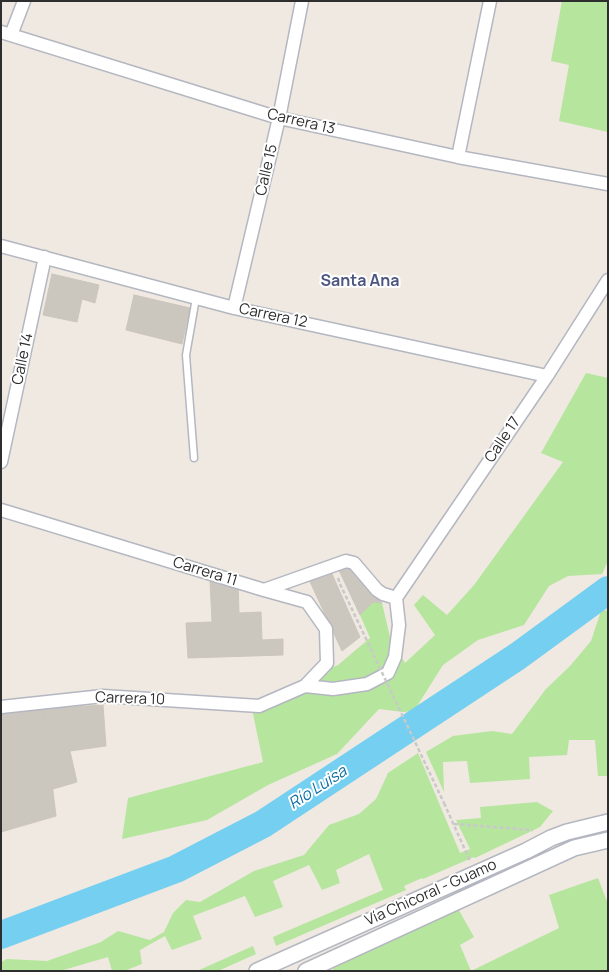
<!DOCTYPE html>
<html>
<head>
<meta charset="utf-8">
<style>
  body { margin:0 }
  #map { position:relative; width:609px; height:972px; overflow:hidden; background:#efe9e1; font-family:Manrope,sans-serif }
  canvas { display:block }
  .frame { position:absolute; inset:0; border:2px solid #2e2e2e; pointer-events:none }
</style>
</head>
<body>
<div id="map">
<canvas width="609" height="972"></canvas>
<div class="frame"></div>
</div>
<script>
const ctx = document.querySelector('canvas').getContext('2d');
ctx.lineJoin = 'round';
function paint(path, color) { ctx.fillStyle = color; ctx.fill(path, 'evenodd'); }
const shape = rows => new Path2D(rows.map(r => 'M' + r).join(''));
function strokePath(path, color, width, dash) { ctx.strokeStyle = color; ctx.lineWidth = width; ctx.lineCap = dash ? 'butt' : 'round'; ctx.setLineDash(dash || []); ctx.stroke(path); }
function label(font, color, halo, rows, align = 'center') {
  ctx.font = font + ' Manrope,sans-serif'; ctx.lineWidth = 4; ctx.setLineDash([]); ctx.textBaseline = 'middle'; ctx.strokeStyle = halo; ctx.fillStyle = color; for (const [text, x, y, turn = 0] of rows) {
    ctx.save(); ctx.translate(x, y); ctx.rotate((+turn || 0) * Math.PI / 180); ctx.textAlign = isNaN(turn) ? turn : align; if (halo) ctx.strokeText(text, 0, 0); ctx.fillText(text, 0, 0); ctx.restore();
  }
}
paint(shape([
  [562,1,608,1,608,132,559,121,569,65,551,61],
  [586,373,608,378,608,561,602,574,568,576,549,586,524,625,478,640,443,665,414,711,403,712,379,709,337,754,268,785,207,820,122,839,128,798,263,762,251,704,338,665,370,638,360,615,373,602,382,603,390,637,405,663,435,635,414,605,423,595,447,615,474,585,563,462,541,453],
  [608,610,608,776,598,776,595,740,569,740,567,755,529,757,530,779,470,783,467,761,443,762,444,792,426,752,453,736,492,731,512,734,546,689,570,666,591,641,601,611],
  [418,753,460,853,470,849,456,820,481,818,480,807,537,802,553,811,540,827,475,858,474,857,423,879,422,878,404,886,406,890,276,946,273,937,383,890,369,854,336,870,340,883,322,890,309,865,273,881,283,907,255,917,245,896,193,916,202,939,172,950,165,936,140,950,142,964,124,971,112,971,108,957,60,971,1,971,1,962,7,959,47,961,101,942,118,931,150,940,164,932,173,913,186,900,200,902,254,871,304,855,329,825,359,814,376,799,388,773],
  [598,878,608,904,608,971,334,971,331,964,456,905,474,937,460,945,471,971,559,928,549,895],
  [253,946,256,954,218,971,197,971]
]), '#b6e59e');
strokePath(shape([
  [1,935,176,869,263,824,518,656,608,590]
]), '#75cff0', 28);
const building = shape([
  [52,274,99,285,95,303,82,299,77,322,43,315,52,274],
  [134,295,190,308,182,344,126,330,134,295],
  [350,564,382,603,373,602,360,615,338,568,350,564],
  [328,565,360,637,342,651,306,573,328,565],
  [238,580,239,613,261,612,262,640,283,639,283,655,188,658,186,623,212,622,210,581,238,580],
  [103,705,106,746,70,751,77,782,53,789,43,709,103,705],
  [1,709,43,709,56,816,1,832,1,709]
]);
paint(building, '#cbc7bf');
strokePath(building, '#cbc5ba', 1);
const service = shape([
  [194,458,186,355,196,298]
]);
const minor = shape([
  [1,32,279,118,458,157,608,184],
  [11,35,24,1],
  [458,157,490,1],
  [1,246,234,308,547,376],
  [234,308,279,118,302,1],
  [1,462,45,257],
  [1,510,264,590,346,561,354,563,377,590,383,594,396,598],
  [396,598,547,376,608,280],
  [305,686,333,689,367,684,388,673,395,657,399,625,396,598],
  [1,707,103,696,259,706,305,686,327,663,326,629,307,602,264,590]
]);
const tertiary = shape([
  [257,971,526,851,551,838,567,832,608,822],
  [306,971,574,848,608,840]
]);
strokePath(service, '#b4b7c1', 9);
strokePath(minor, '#b4b7c1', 15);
strokePath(tertiary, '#b4b7c1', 18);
strokePath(shape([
  [338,578,340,584],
  [444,803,470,861],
  [454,824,533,830]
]), '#c9c9c9', 2.5, [4, 2.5]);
strokePath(service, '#fff', 6);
strokePath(minor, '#fff', 12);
strokePath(tertiary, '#fff', 15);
strokePath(shape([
  [340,584,444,803]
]), '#c9c9c9', 2.5, [4, 2.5]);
label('15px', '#2e2e2e', '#fff', [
  ["Carrera 13",301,122,13],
  ["Calle 15",267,170,-77],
  ["Carrera 12",273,316,12],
  ["Calle 14",23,359,-78],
  ["Calle 17",503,440,-56],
  ["Carrera 11",205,572,17],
  ["Carrera 10",130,699,2],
  ["Vía Chicoral - Guamo",431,893,-24]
]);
label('bold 16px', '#4d5680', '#fff', [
  ["Santa Ana",360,282]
]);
label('italic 16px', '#0d6fa3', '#fff', [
  ["Río Luisa",318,788,-33]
]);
</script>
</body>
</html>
